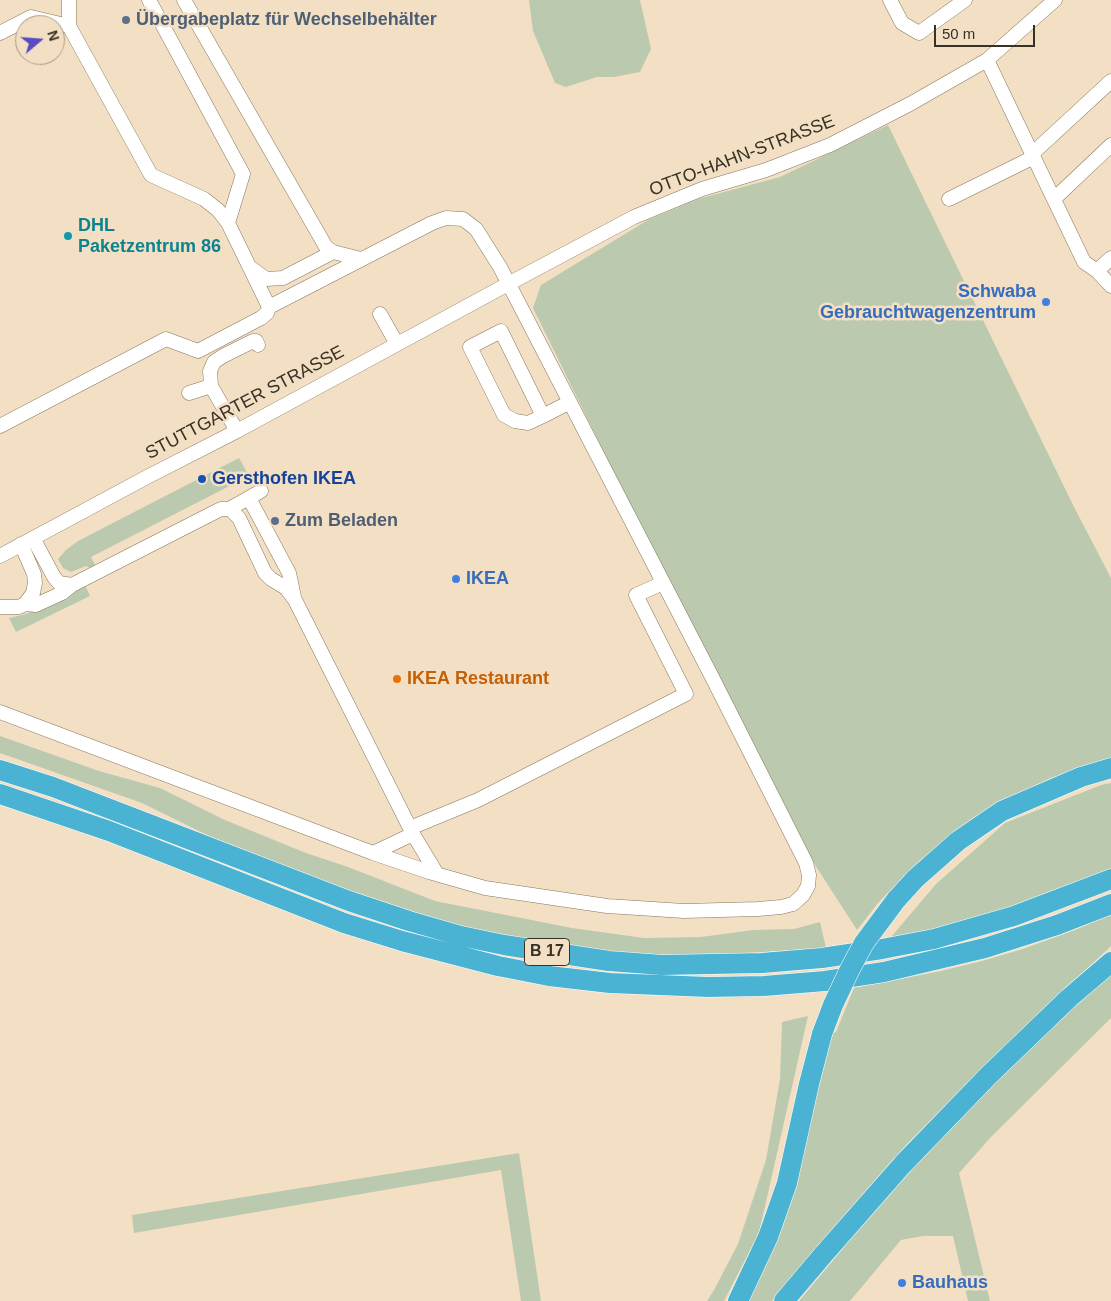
<!DOCTYPE html>
<html>
<head>
<meta charset="utf-8">
<style>
  body { margin:0 }
  #map { position:relative; width:1111px; height:1301px; overflow:hidden; background:#f3e0c4; font-family:Arial,sans-serif }
  canvas { display:block }
  .north { position:absolute; left:15px; top:15px; width:50px; height:50px; box-sizing:border-box; background:#f3e0c4; border:1px solid #a89a84; border-radius:50%; rotate:72deg; font-size:14px; font-weight:700; line-height:20px; text-align:center; color:#383125 }
  .north::after { content:''; display:block; margin:auto; width:18px; height:22px; background:#574cc4; clip-path:polygon(50% 0,100% 100%,50% 72%,0 100%) }
  .scale { position:absolute; left:934px; top:25px; width:101px; height:22px; box-sizing:border-box; border:2px solid #383125; border-top:0; padding-left:6px; font-size:15px; line-height:18px; white-space:nowrap; color:#383125; -webkit-text-stroke:4px #f3e0c4; paint-order:stroke }
</style>
</head>
<body>
<div id="map">
<canvas width="1111" height="1301"></canvas>
<div class="north">N</div>
<div class="scale">50 m</div>
</div>
<script>
const ctx = document.querySelector('canvas').getContext('2d');
ctx.lineJoin = 'round';
function paint(path, color) { ctx.fillStyle = color; ctx.fill(path, 'evenodd'); }
const shape = rows => new Path2D(rows.map(r => 'M' + r).join(''));
function strokePath(path, color, width, dash) { ctx.strokeStyle = color; ctx.lineWidth = width; ctx.lineCap = dash ? 'butt' : 'round'; ctx.setLineDash(dash || []); ctx.stroke(path); }
function label(font, color, halo, rows, align = 'center') {
  ctx.font = font + ' Arial,sans-serif'; ctx.lineWidth = 5; ctx.setLineDash([]); ctx.textBaseline = 'middle'; ctx.strokeStyle = halo; ctx.fillStyle = color; for (const [text, x, y, turn = 0] of rows) {
    ctx.save(); ctx.translate(x, y); ctx.rotate((+turn || 0) * Math.PI / 180); ctx.textAlign = isNaN(turn) ? turn : align; if (halo) ctx.strokeText(text, 0, 0); ctx.fillText(text, 0, 0); ctx.restore();
  }
}
paint(shape([
  [529,0,640,0,651,49,640,72,614,77,597,77,566,87,555,83,533,31],
  [888,125,1074,507,1111,578,1111,760,1051,778,1005,800,961,827,919,861,878,903,857,930,815,865,712,672,533,308,541,285,648,220,698,199,780,177],
  [239,458,249,476,91,557,95,565,90,568,86,566,71,572,63,568,58,559,66,550,78,541],
  [85,585,90,596,16,632,9,618,26,614],
  [0,736,99,771,160,788,225,820,306,853,348,867,435,901,572,928,644,938,701,937,753,930,794,929,820,922,826,948,683,957,602,952,465,929,333,885,209,836,142,803,0,753],
  [1111,783,1111,870,1062,893,886,943,936,884,1005,823,1101,785],
  [1111,914,1111,946,985,1065,907,1144,772,1301,749,1301,792,1196,832,1033,836,1032,854,988,941,971,982,961,1023,949,1080,928],
  [1111,973,1111,1018,991,1137,959,1173,990,1301,968,1301,953,1236,923,1236,901,1240,850,1301,799,1301,890,1192,959,1119,1065,1014],
  [808,1016,759,1233,724,1301,707,1301,714,1290,738,1244,766,1160,780,1079,782,1022],
  [519,1153,541,1301,521,1301,501,1170,134,1233,132,1215]
]), '#bbcaae');
const minor = shape([
  [149,0,243,174,228,223],
  [184,0,326,247,333,252,361,259],
  [890,0,902,23,919,33,965,0],
  [0,33,31,17,69,26],
  [987,60,1084,262,1097,271,1111,286],
  [1033,153,1111,81],
  [949,199,1034,157],
  [1054,199,1111,145],
  [251,268,266,279,283,278,333,252],
  [1097,271,1111,258],
  [380,314,397,344],
  [189,393,211,386],
  [543,416,501,331,470,347,504,415,515,421,528,423,543,416,570,402],
  [0,426,166,339,198,351,261,318,267,313,269,307,228,223,218,210,204,199,151,175,69,26,69,0],
  [237,431,211,386,210,371,214,362,223,356,253,341,256,341,258,345],
  [249,498,289,573,294,597],
  [229,509,261,491],
  [33,538,54,577,59,583,72,585],
  [0,556,147,477,237,431,508,284,634,217,702,189,766,170,830,145,910,104,987,60,1055,0],
  [25,604,36,605,62,593,72,585,215,512,221,509,229,509,233,512,239,518,265,573,271,579,286,588,295,600,413,834,437,874],
  [0,607,19,607,25,604,33,593,35,583,34,574,21,544],
  [0,712,373,853,429,872,485,888,607,906,684,911,758,909,781,907,793,904,803,895,808,886,809,875,806,863,712,677,500,267,476,229,463,219,446,218,432,223,269,307],
  [410,828,478,800,686,694,636,595,663,583],
  [373,853,413,834]
]);
const highway = shape([
  [0,770,53,787,349,901,409,921,461,936,504,945,609,961,662,965,762,963,822,958,882,949,934,939,1014,916,1111,879],
  [0,794,109,831,344,923,402,941,498,966,549,976,610,983,708,987,764,986,825,981,884,972,985,948,1057,925,1111,904],
  [896,900,915,879,958,841,1002,811,1081,777,1111,768],
  [738,1301,768,1237,787,1183,809,1084,822,1034],
  [784,1301,823,1255,903,1164,988,1076,1069,998,1111,962]
]);
strokePath(minor, '#87765c', 15);
strokePath(highway, '#fff', 21);
strokePath(minor, '#fff', 14);
strokePath(highway, '#4ab3d3', 20);
const highwayBridge = shape([
  [822,1034,833,1005,849,971,864,943,896,900]
]);
strokePath(highwayBridge, '#fff', 21, []);
strokePath(highwayBridge, '#4ab3d3', 20);
for (const [x, y, r, color] of [
  [126,20,5,"#5c6f8a"],
  [68,236,5,"#0f9aa8"],
  [1046,302,5,"#3f7fe0"],
  [202,479,5,"#1a4fb4"],
  [275,521,5,"#5c6f8a"],
  [456,579,5,"#3f7fe0"],
  [397,679,5,"#e8710a"],
  [902,1283,5,"#3f7fe0"]
]) { const dot = new Path2D(); dot.arc(x, y, r, 0, 2 * Math.PI); ctx.fillStyle = color; ctx.fill(dot); strokePath(dot, '#f3e0c4', 2); }
for (const [x, y, w] of [
  [547,952,45]
]) { const box = new Path2D(); box.roundRect(x - w / 2, y - 13.5, w, 27, 4); ctx.fillStyle = '#f3e0c4'; ctx.fill(box); strokePath(box, '#383125', 1); }
label('bold 16px', '#383125', null, [
  ["B 17",547,952]
]);
label('bold 18px', '#4e5e75', '#f3e0c4', [
  ["Übergabeplatz für Wechselbehälter",136,20],
  ["Zum Beladen",285,521]
], 'left');
label('18px', '#383125', '#f3e0c4', [
  ["OTTO-HAHN-STRASSE",742,156,-21],
  ["STUTTGARTER STRASSE",245,403,-28]
]);
label('bold 18px', '#0d838f', '#f3e0c4', [
  ["DHL",78,226],
  ["Paketzentrum 86",78,247]
], 'left');
label('bold 18px', '#366cbe', '#f3e0c4', [
  ["Schwaba",1036,292,"right"],
  ["Gebrauchtwagenzentrum",1036,313,"right"],
  ["IKEA",466,579],
  ["Bauhaus",912,1283]
], 'left');
label('bold 18px', '#164399', '#f3e0c4', [
  ["Gersthofen IKEA",212,479]
], 'left');
label('bold 18px', '#c56008', '#f3e0c4', [
  ["IKEA Restaurant",407,679]
], 'left');
</script>
</body>
</html>
